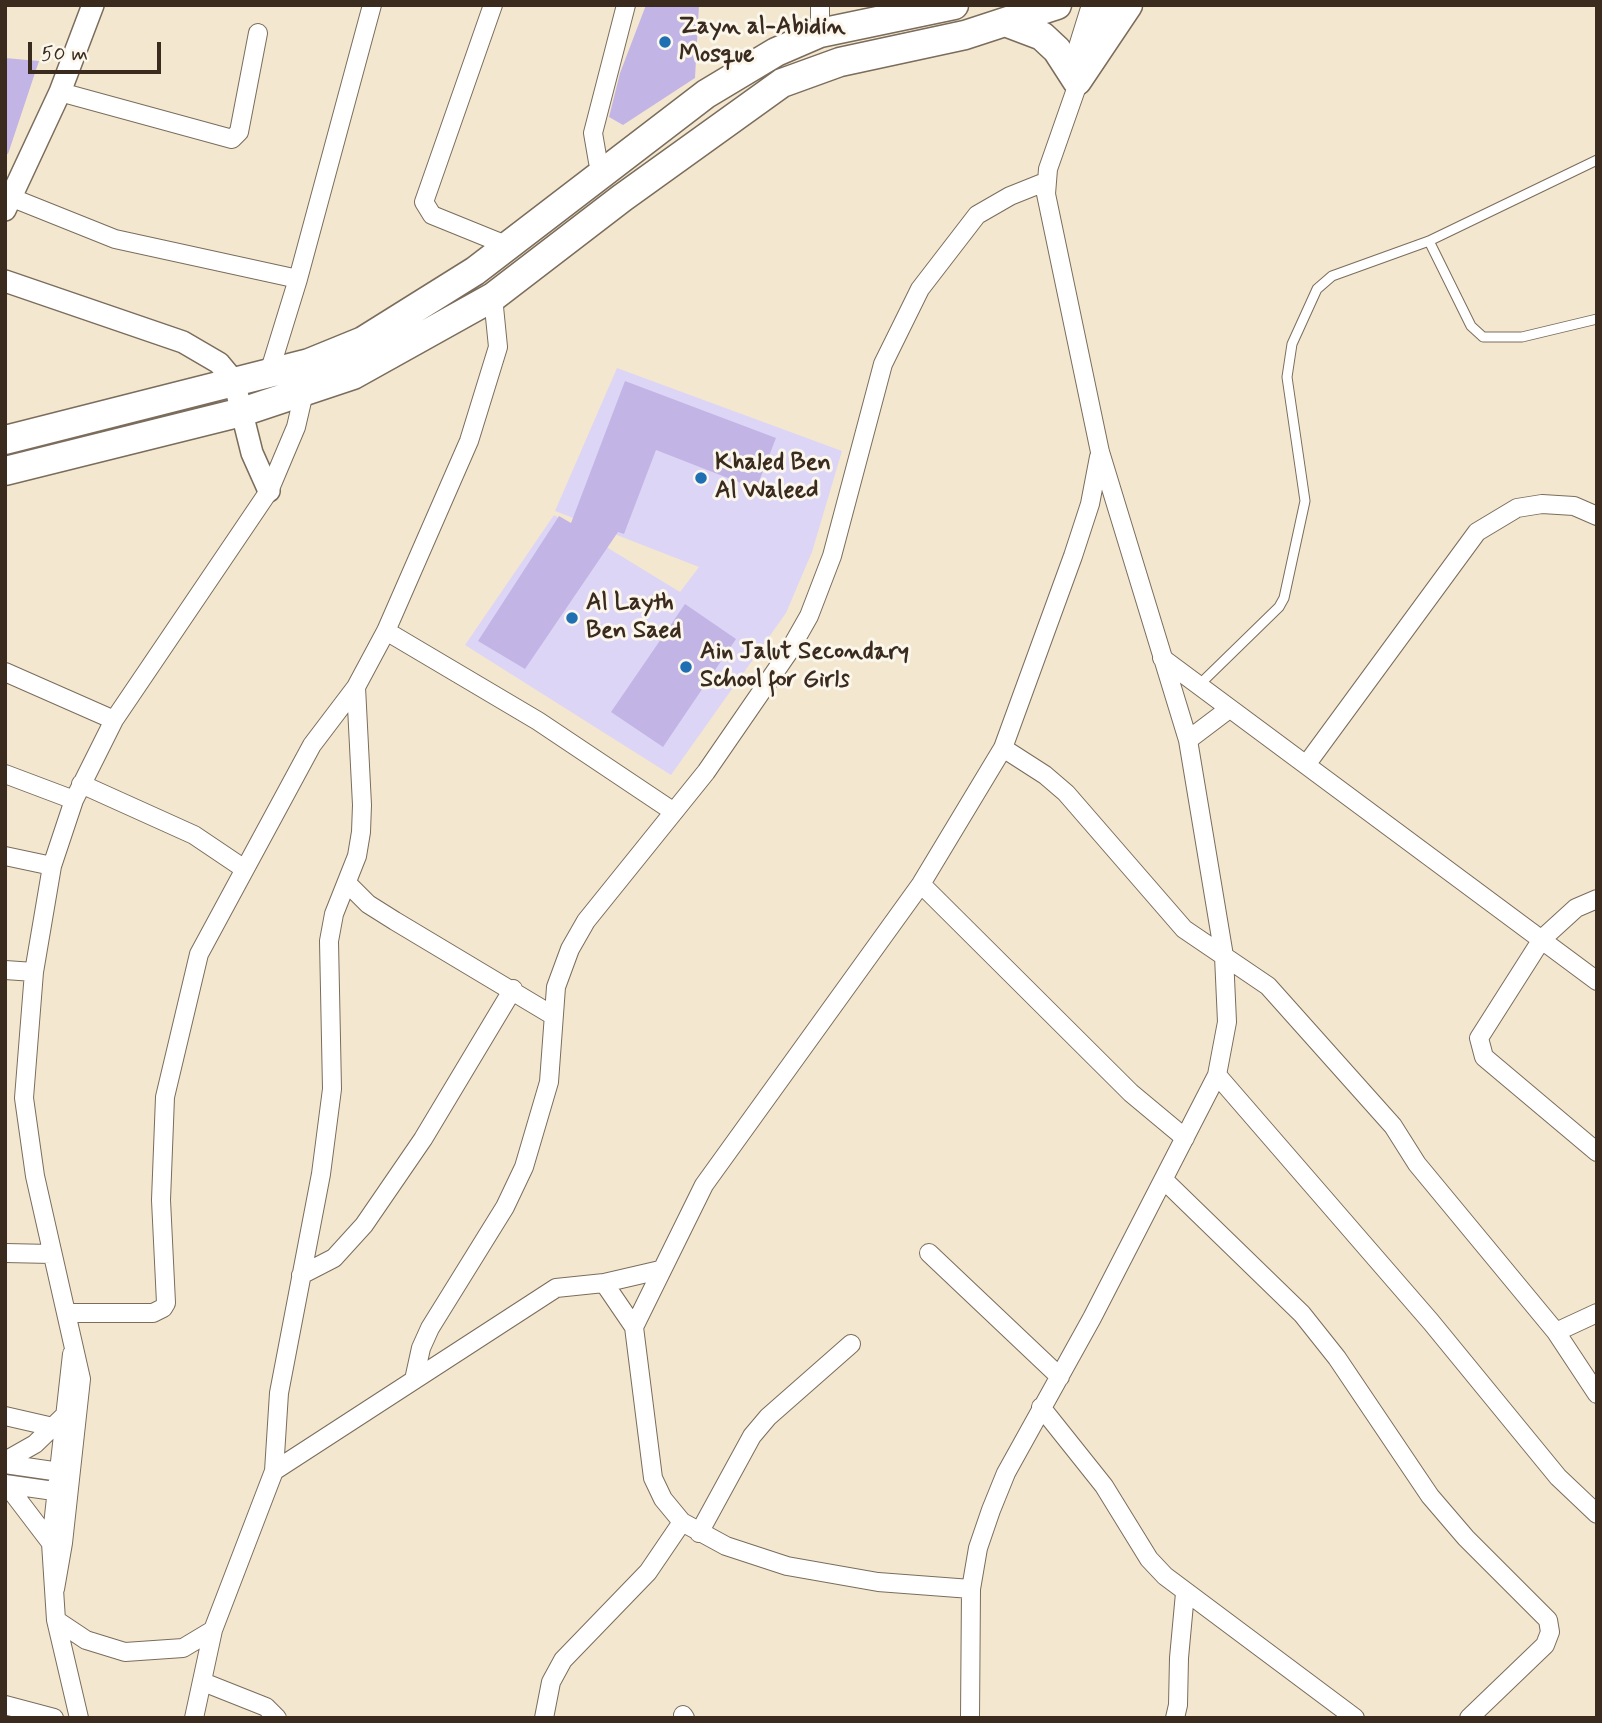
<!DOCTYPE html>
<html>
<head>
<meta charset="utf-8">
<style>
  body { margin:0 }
  #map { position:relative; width:1602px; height:1723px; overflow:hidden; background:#f3e8cf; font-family:Mynerve,sans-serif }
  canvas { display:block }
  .frame { position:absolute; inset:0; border:7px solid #3b2a1e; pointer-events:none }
  .scale { position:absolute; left:28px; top:42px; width:133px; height:32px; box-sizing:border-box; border:4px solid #3b2a1e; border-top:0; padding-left:9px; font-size:21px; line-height:24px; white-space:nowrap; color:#3b2a1e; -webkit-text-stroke:5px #fbf7ec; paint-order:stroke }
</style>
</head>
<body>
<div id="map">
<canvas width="1602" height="1723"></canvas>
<div class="frame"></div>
<div class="scale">50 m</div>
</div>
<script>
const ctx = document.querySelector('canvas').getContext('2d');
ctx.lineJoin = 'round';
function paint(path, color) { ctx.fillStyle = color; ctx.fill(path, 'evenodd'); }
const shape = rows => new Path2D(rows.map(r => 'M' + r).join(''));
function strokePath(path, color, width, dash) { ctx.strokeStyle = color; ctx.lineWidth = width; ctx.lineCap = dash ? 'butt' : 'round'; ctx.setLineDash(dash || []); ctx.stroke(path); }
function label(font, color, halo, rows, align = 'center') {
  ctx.font = font + ' Mynerve,sans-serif'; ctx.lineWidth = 6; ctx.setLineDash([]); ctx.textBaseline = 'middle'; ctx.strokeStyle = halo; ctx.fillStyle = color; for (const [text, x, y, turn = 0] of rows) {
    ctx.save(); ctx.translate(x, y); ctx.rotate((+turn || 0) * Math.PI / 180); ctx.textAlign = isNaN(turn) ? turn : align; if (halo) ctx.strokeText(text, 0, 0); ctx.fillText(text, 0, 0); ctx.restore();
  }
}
paint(shape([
  [617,368,842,451,812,552,786,613,671,775,465,645,554,515,680,592,699,567,555,511]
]), '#ddd5f6');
paint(shape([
  [646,5,699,5,695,78,623,125,609,117,620,73],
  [5,58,39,61,8,154,5,153],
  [625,381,776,438,756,489,656,450,624,534,618,532,525,669,478,641,559,516,571,523],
  [685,604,736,639,663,747,611,712]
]), '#c2b5e5');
const service = shape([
  [1429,241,1471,326,1483,337,1522,337,1597,319],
  [1199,685,1279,607,1284,598,1305,501,1287,377,1292,344,1317,289,1332,276,1429,241,1597,160]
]);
const minor = shape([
  [493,5,424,202,432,215,506,245],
  [820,5,820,33],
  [1093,47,1102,5],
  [1077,78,1077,50,1091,5],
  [60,92,232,139,239,132,258,33],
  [605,174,598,162,593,133,626,5],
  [10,197,115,239,298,279],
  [269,373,298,279,372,5],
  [386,631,538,721,674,812],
  [1162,658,1597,981],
  [5,672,114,720],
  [1188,740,1229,709],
  [1003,748,1045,775,1066,793,1184,929,1268,986,1393,1126,1417,1164,1556,1332,1597,1394],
  [1306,765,1477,532,1517,508,1542,504,1574,506,1597,516],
  [5,774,74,800],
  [81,784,194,835,243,868],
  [5,856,52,866],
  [347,883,368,904,395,921,552,1015],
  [921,884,1131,1093,1185,1138],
  [1597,899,1576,908,1542,939,1479,1038,1484,1057,1597,1152],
  [5,970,34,972],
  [1217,1075,1431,1322,1558,1477,1597,1514],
  [1164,1180,1302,1314,1337,1358,1430,1496,1466,1538,1548,1620,1550,1632,1545,1645,1469,1718],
  [5,1253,52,1254],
  [929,1253,1060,1377],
  [301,1275,334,1258,364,1225,423,1139,513,989],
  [604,1283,634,1327],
  [67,1313,153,1313,163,1308,166,1303,161,1200,165,1097,199,954,312,745,356,687],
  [1556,1332,1597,1313],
  [72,1354,51,1543,56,1620,79,1718],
  [414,1380,421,1348,430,1328,505,1207,524,1167,549,1082,556,987,570,949,586,921,706,772,788,653,809,616,832,556,883,364,920,289,977,215,1010,196,1045,182],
  [1041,1407,1104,1486,1149,1559,1165,1576,1355,1718],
  [5,1416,53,1427],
  [5,1461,35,1444,63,1417],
  [5,1464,67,1473],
  [274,1471,556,1288,604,1283,660,1270],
  [5,1484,68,1493],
  [6,1484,51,1543],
  [699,1533,752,1436,768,1417,851,1344],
  [55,1589,63,1543,81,1379,35,1176,24,1098,34,972,52,866,74,800,114,720,269,491,296,427,306,384],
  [971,1589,878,1582,787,1566,726,1546,682,1522,663,1499,653,1478,634,1327,704,1185,921,884,1003,748,1073,556,1090,504,1099,457],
  [56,1620,86,1640,125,1652,183,1648,213,1630],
  [203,1682,266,1707,277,1718],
  [5,1705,54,1718],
  [683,1715,685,1718],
  [194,1718,213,1630,274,1471,279,1393,321,1174,332,1089,329,941,334,914,357,856,361,832,362,805,356,687,386,631,469,441,498,347,493,297],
  [544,1718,551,1682,563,1660,648,1572,682,1522],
  [970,1718,971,1589,978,1548,991,1510,1006,1473,1092,1318,1217,1075,1227,1022,1224,956,1188,740,1100,452,1046,194,1048,169,1082,72],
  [1175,1718,1178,1705,1179,1658,1185,1593]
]);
const tertiary = shape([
  [5,210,60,92,93,5],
  [5,281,183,342,219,363,234,381,252,453,269,491]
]);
const primary = shape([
  [1005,22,1042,36,1057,50,1077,81,1128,5],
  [5,440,309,363,363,341,475,271,706,94,776,52,820,33,954,5],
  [5,471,242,412,353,375,493,297,622,198,782,83,840,62,965,35,1057,5]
]);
strokePath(service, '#7b6c5c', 11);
strokePath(minor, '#7b6c5c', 20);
strokePath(tertiary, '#7b6c5c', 24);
strokePath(primary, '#7b6c5c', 31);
strokePath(service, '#fff', 9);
strokePath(minor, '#fff', 18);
strokePath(tertiary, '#fff', 21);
strokePath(primary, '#fff', 28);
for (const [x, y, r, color] of [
  [665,42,7,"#1f6fb2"],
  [701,478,7,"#1f6fb2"],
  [572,618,7,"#1f6fb2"],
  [686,667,7,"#1f6fb2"]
]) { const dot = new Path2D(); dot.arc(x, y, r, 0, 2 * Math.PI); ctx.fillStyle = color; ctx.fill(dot); strokePath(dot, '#fbf7ec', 2.5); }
label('bold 24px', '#3b2a1e', '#fbf7ec', [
  ["Zayn al-Abidin",679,28],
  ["Mosque",679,56],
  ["Khaled Ben",715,464],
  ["Al Waleed",715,492],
  ["Al Layth",586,604],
  ["Ben Saed",586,632],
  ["Ain Jalut Secondary",700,653],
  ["School for Girls",700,681]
], 'left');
</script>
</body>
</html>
